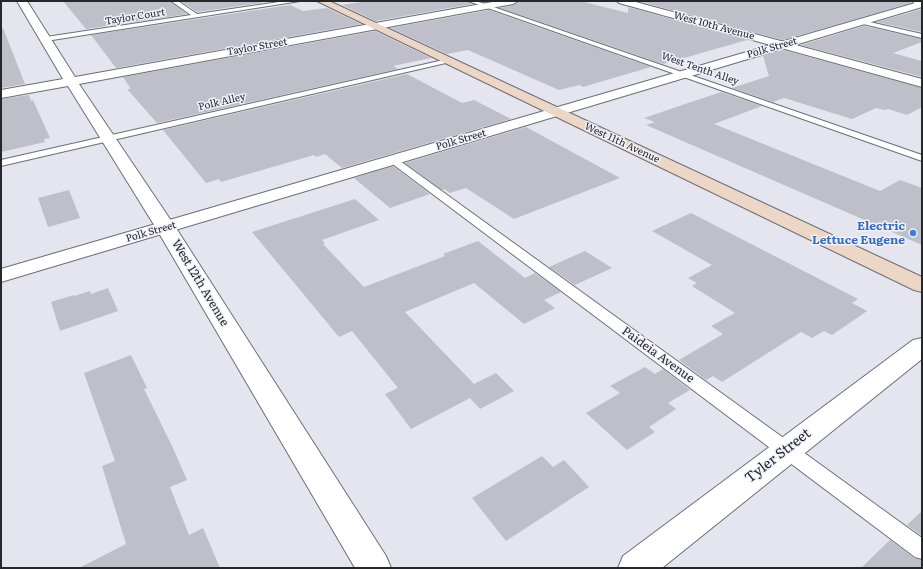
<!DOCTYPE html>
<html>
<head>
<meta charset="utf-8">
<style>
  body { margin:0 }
  #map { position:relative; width:923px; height:569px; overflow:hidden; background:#e4e5ef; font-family:Literata,serif }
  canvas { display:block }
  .frame { position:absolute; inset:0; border:2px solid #26272a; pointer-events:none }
</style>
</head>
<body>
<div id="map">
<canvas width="923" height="569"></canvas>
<div class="frame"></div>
</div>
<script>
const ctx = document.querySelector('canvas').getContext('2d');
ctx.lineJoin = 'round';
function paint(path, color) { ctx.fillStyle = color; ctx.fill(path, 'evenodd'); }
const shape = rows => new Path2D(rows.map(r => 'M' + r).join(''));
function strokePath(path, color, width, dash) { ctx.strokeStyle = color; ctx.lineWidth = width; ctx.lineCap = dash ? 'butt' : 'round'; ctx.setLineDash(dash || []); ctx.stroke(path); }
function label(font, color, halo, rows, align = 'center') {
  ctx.font = font + ' Literata,serif'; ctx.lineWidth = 3; ctx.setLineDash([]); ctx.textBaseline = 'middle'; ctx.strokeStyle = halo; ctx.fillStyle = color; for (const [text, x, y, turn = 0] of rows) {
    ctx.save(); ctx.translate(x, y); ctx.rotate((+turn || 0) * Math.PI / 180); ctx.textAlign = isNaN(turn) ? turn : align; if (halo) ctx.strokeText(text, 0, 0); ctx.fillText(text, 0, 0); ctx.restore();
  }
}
paint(shape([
  [63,1,170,1,187,14,86,29],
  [181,1,261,1,261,3,197,12],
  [367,1,467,1,472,4,376,21,342,5],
  [519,1,580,1,628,13,628,7,747,40,663,64,500,8,513,5],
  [638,1,910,1,911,3,783,40],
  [290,5,303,11,327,8,361,24,116,68,91,35],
  [922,9,922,32,877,22],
  [489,10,651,67,583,87,580,85,559,90,468,50,447,54,391,28],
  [864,26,922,39,922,42,893,53,922,61,922,77,801,45],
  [1,28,3,28,25,84,1,88],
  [375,31,431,58,393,66,398,69,157,123,127,89,131,89,123,77],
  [783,50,922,88,922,107,907,115,888,109,885,110,876,108,852,119,784,98,773,102,732,88,769,76,763,56],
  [407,74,462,103,474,100,511,119,342,168,325,154,316,157,314,155,221,182,219,179,206,183,163,130],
  [721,92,762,106,714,124,880,191,900,180,922,188,922,245,646,125,655,122,644,118],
  [29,95,31,101,33,100,50,138,44,139,45,142,1,152,1,99],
  [526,127,620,178,514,219,466,188,450,193,444,189,442,190,405,163],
  [393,166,430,194,390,208,354,178],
  [69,190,80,218,48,227,38,198],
  [355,199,379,220,322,240,325,243,323,244,364,287,445,256,443,254,478,241,525,278,535,273,561,292,544,300,555,308,524,324,474,283,405,312,474,384,496,373,514,391,480,409,470,398,411,429,385,394,398,388,352,331,339,337,252,232],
  [691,213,858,299,852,303,867,311,832,335,824,331,812,338,801,332,722,382,713,376,706,380,679,360,723,334,711,326,735,313,692,286,697,283,688,278,712,265,652,231],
  [585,251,612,268,575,285,549,267],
  [108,288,118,311,60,331,51,302,74,295,74,296,90,291,91,294],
  [131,355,147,388,144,389,172,446,187,480,170,487,189,535,203,528,220,568,79,568,126,544,102,466,115,461,84,373],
  [645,367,655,374,663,369,690,390,668,403,676,409,649,427,655,432,627,450,586,413,620,393,610,386],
  [542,456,553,467,564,460,589,487,506,541,472,498],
  [922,511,922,536,907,525],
  [890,540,914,558,922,560,922,568,861,568]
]), '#bebfc8');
const service = shape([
  [171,1,178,1,197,14,286,1,300,1,46,41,43,39,46,37,191,15,171,1],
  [468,1,476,1,922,155,922,161,468,1],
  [861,20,922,34,922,38,859,23,858,22,861,20],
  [448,59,450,60,450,62,1,166,1,160,448,59],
  [393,157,396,158,922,538,922,559,915,557,390,162,388,160,393,157]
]);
const minor = shape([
  [17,1,27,1,75,77,498,1,518,1,513,4,79,84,176,228,386,556,391,568,355,568,156,228,68,86,1,98,1,90,63,79,17,1],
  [617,1,632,1,922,79,922,87,619,3,617,1],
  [912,1,922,1,922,5,914,3,912,1],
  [922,338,922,359,662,568,618,568,623,556,913,340,922,338]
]);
const tertiary = shape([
  [922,1,922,7,1,282,1,269,922,1]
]);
const secondary = shape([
  [317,1,329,1,922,277,922,292,914,290,317,1]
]);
strokePath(service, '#6d6e77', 2);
strokePath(minor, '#6d6e77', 2);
strokePath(tertiary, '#6d6e77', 2);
strokePath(secondary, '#6d6e77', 2);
paint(service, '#fff');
paint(minor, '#fff');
paint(tertiary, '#fff');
paint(secondary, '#ecd7c7');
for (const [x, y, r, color] of [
  [913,233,4,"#3f7fe0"]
]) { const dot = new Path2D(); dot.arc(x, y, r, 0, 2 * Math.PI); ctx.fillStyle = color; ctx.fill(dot); strokePath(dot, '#f1f2fc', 1.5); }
label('10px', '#26272a', '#f1f2fc', [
  ["Taylor Court",135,17,-9],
  ["West 10th Avenue",714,26,15],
  ["Taylor Street",257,47,-10],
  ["Polk Street",772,48,-16],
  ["West Tenth Alley",700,69,19],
  ["Polk Alley",222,102,-13],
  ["Polk Street",461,140,-16],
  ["West 11th Avenue",622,143,25],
  ["Polk Street",151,232,-16]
]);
label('bold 12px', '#366cbe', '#f1f2fc', [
  ["Electric",905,226],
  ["Lettuce Eugene",905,240]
], 'right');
label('12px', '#26272a', '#f1f2fc', [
  ["West 12th Avenue",200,283,59],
  ["Paideia Avenue",658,355,36]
]);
label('14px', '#26272a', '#f1f2fc', [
  ["Tyler Street",778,456,-38]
]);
</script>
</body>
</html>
